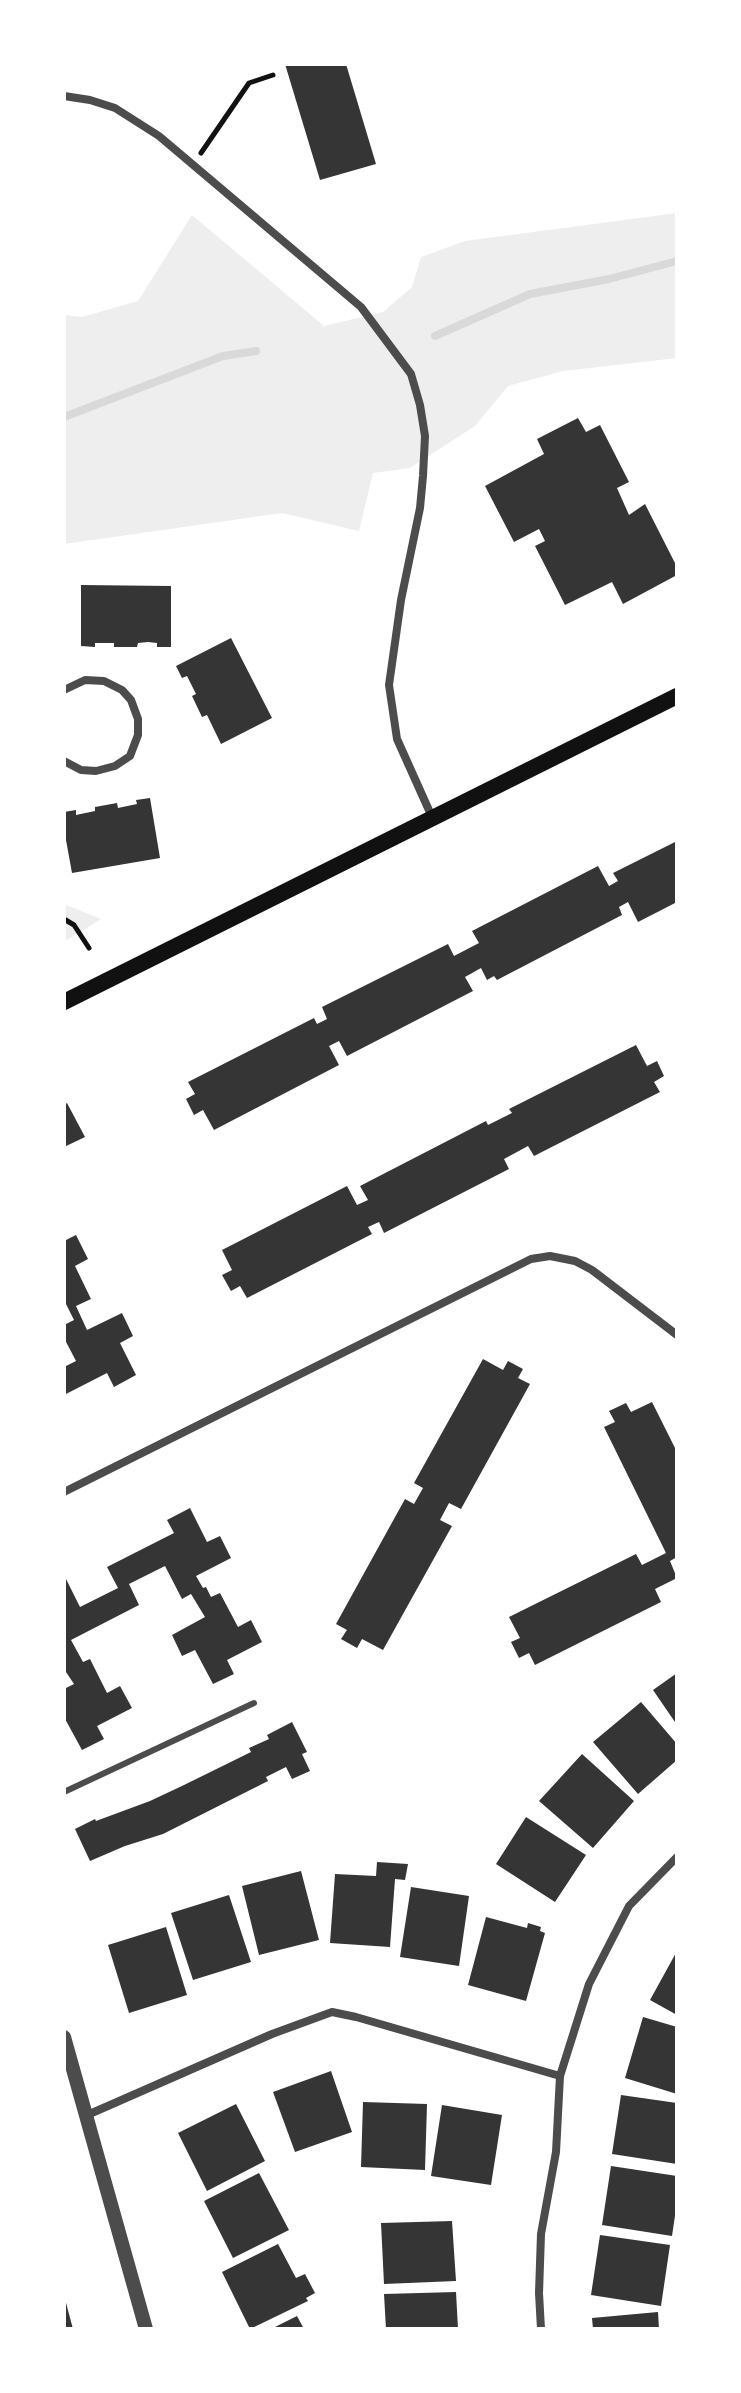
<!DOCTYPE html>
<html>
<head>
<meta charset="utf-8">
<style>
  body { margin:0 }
  #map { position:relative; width:741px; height:2393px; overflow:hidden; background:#fff; font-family:Poppins,sans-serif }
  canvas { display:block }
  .frame { position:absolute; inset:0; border:66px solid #fff; pointer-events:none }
</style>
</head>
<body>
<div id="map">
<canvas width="741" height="2393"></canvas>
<div class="frame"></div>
</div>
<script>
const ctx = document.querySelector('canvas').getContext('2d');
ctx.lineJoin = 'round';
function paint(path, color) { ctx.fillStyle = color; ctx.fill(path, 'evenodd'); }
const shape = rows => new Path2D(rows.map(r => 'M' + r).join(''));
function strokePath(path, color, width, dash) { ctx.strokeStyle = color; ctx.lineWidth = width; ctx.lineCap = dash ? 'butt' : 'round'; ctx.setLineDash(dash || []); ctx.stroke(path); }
paint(shape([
  [677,213,677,358,563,371,508,386,475,426,410,468,373,473,359,531,282,513,64,544,64,315,82,317,138,301,192,215,324,326,383,312,412,287,421,257,465,241],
  [64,904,101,919,64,942]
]), '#eee');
strokePath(shape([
  [435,336,530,294,609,279,677,261],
  [64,417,223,356,256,351]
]), '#d9d9d9', 8);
paint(shape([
  [285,64,346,64,376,164,320,180],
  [578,418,586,432,600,425,629,482,617,488,629,515,645,504,677,567,677,575,623,604,612,582,565,605,535,546,545,541,539,529,514,542,485,486,544,454,537,439],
  [81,585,171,586,171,647,157,647,157,643,148,642,138,643,137,647,114,647,114,643,95,643,95,647,81,646],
  [231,638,272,718,221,744,207,715,202,717,192,696,196,694,187,676,182,678,176,666],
  [150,798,160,858,72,873,64,829,64,812,76,810,76,815,95,811,95,807,117,803,118,808,137,804,136,800],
  [677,841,677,902,638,922,628,902,619,907,622,915,497,980,494,976,487,980,481,968,465,977,473,991,347,1056,339,1041,329,1046,339,1065,214,1130,203,1110,194,1115,186,1099,195,1094,188,1082,314,1018,317,1024,327,1019,322,1007,448,944,454,956,479,943,472,931,598,866,609,886,618,881,613,873],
  [636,1045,647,1066,657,1061,664,1076,654,1082,660,1092,534,1156,528,1146,504,1159,509,1169,384,1233,379,1222,368,1227,372,1234,247,1298,240,1286,231,1291,222,1275,232,1270,222,1250,347,1186,357,1205,368,1200,360,1186,486,1121,488,1125,512,1113,509,1109],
  [67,1103,85,1137,64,1147,64,1105],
  [76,1235,88,1259,75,1266,91,1299,76,1306,87,1330,122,1313,133,1336,120,1343,136,1375,114,1387,107,1373,64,1395,64,1367,76,1361,64,1338,64,1325,74,1320,64,1300,64,1241],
  [483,1359,503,1370,508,1361,523,1369,518,1378,530,1384,461,1509,449,1503,440,1520,452,1526,383,1650,362,1639,357,1648,341,1639,347,1630,336,1624,405,1499,414,1504,423,1488,414,1483],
  [652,1402,677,1452,677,1557,670,1561,677,1578,655,1589,661,1602,535,1665,529,1653,519,1658,511,1642,520,1638,509,1617,636,1554,642,1565,666,1553,604,1427,615,1422,609,1411,626,1403,631,1412],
  [190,1508,207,1542,220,1536,231,1558,196,1576,203,1588,206,1587,211,1597,220,1593,238,1627,251,1620,262,1642,227,1660,234,1674,213,1684,195,1650,182,1656,172,1635,205,1617,191,1594,182,1599,165,1566,129,1584,139,1605,71,1640,83,1662,90,1659,107,1693,120,1686,132,1708,97,1726,104,1739,82,1750,64,1717,64,1689,74,1684,64,1669,64,1575,80,1607,118,1588,107,1567,174,1533,167,1520],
  [677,1673,677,1725,653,1690],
  [641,1702,677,1744,677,1760,638,1794,593,1742],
  [292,1722,307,1752,302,1754,310,1771,292,1779,286,1767,266,1777,268,1781,163,1834,125,1846,90,1861,75,1829,95,1819,96,1821,150,1801,184,1785,251,1752,249,1748,269,1739,267,1735],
  [582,1754,634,1801,593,1848,539,1801],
  [526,1817,586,1855,555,1902,496,1864],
  [377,1862,408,1864,405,1880,395,1879,390,1947,330,1943,335,1874,376,1876],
  [301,1871,319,1940,259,1955,242,1886],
  [411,1887,469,1896,459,1966,400,1957],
  [229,1895,251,1962,193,1980,171,1913],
  [486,1917,527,1928,528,1923,541,1927,540,1931,545,1933,526,2001,468,1985],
  [166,1927,187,1995,129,2013,108,1945],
  [677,1951,677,2015,650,2000],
  [643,2017,677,2027,677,2094,625,2078],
  [331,2071,352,2132,295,2152,273,2092],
  [621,2095,677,2103,677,2164,612,2154],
  [363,2102,427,2104,425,2170,361,2167],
  [236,2104,265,2161,207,2191,178,2133],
  [442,2105,502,2115,491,2185,431,2176],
  [611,2166,677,2176,677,2202,672,2236,602,2225],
  [259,2173,289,2230,233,2258,204,2201],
  [452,2221,456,2281,384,2284,381,2223],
  [600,2235,670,2245,661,2306,591,2295],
  [278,2244,296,2278,305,2274,315,2293,306,2298,308,2301,250,2329,222,2272],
  [456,2292,458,2329,386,2329,384,2294],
  [64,2299,65,2299,73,2329,64,2329],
  [658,2312,659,2329,593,2329,592,2318],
  [297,2316,304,2329,271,2329]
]), '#353535');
strokePath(shape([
  [201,153,249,83,273,75],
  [64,919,74,925,89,948]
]), '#111', 5);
strokePath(shape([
  [64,1792,254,1703]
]), '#4c4c4c', 6);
strokePath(shape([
  [64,96,90,100,115,108,159,136,361,307,411,374,420,405,425,436,423,476,420,508,401,600,389,685,397,739,432,817],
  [64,690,85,680,104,681,122,690,131,700,138,719,138,735,130,756,115,766,96,771,81,770,64,761],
  [64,1492,531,1259,550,1256,575,1261,592,1270,677,1335],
  [85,2116,272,2034,332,2012,356,2017,560,2076],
  [541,2329,539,2293,541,2234,556,2152,560,2076,589,1984,629,1906,677,1857]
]), '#4c4c4c', 8);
strokePath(shape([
  [64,2037,146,2329]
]), '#4c4c4c', 14);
strokePath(shape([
  [64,1002,677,696]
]), '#111', 16);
</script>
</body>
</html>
